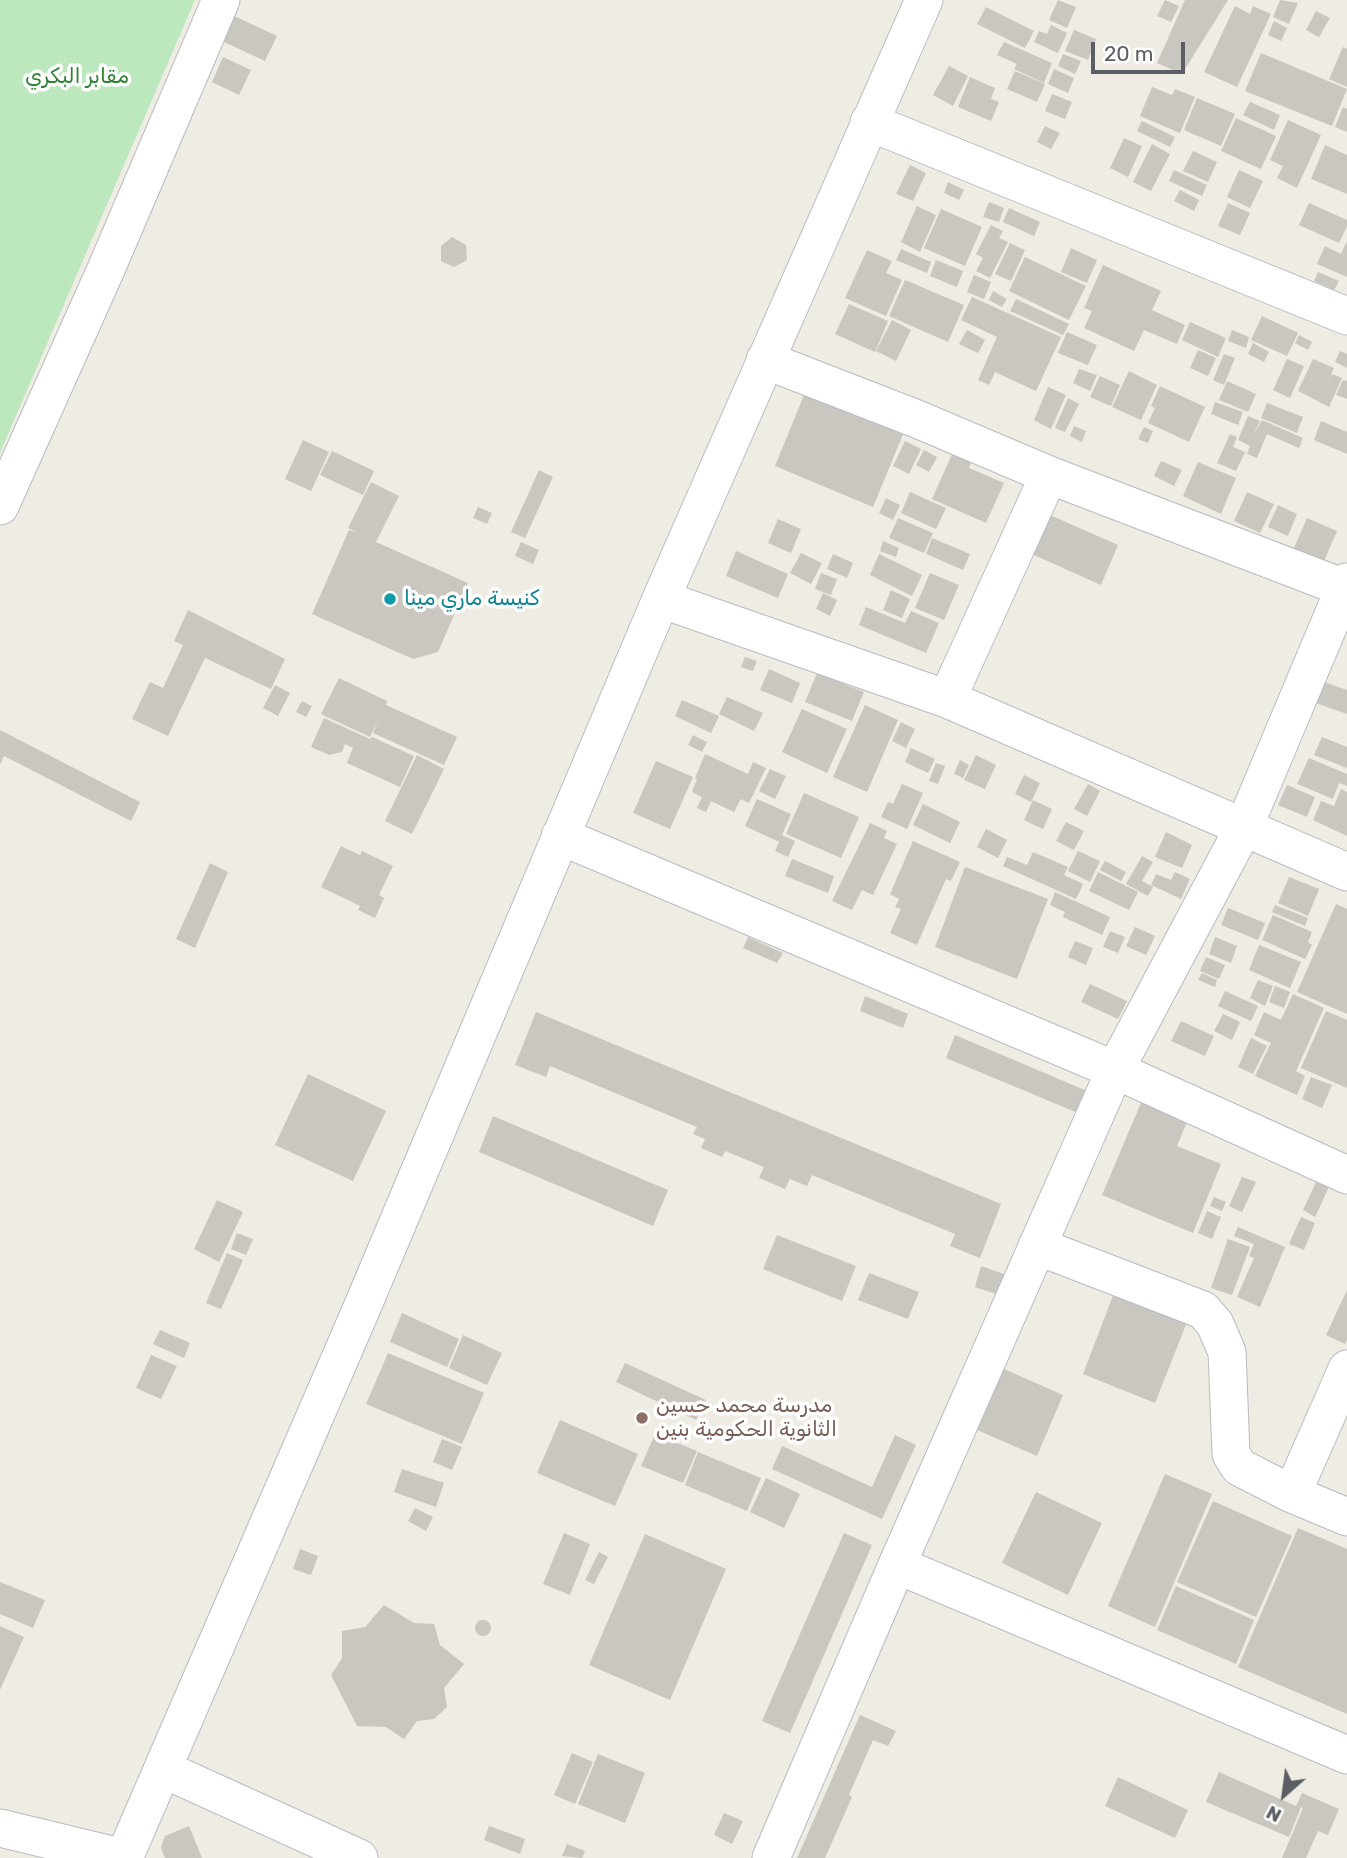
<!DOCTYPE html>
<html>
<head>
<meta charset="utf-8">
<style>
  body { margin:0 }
  #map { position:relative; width:1347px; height:1858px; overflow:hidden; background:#efece3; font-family:Rubik,sans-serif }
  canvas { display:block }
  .north { position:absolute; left:1249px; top:1760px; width:70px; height:70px; -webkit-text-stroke:5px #fff; paint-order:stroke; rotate:208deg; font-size:19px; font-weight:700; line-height:28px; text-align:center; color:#5b5f65 }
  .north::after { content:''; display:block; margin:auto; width:24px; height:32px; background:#5b5f65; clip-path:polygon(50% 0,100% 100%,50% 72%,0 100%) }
  .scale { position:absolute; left:1091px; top:42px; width:94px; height:32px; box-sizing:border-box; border:4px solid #5b5f65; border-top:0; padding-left:9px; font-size:21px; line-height:24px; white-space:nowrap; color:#5b5f65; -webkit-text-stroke:5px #fff; paint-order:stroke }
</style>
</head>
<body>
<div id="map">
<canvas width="1347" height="1858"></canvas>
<div class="north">N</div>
<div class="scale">20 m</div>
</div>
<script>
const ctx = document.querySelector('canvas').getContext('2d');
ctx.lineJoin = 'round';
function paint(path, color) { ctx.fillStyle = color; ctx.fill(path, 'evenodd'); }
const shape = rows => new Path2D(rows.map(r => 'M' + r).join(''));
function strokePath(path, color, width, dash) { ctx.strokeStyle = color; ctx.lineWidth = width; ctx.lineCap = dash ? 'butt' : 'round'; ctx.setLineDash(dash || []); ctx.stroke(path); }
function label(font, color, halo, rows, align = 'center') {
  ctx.font = font + ' Rubik,"Noto Sans Arabic",sans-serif'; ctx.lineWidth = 7; ctx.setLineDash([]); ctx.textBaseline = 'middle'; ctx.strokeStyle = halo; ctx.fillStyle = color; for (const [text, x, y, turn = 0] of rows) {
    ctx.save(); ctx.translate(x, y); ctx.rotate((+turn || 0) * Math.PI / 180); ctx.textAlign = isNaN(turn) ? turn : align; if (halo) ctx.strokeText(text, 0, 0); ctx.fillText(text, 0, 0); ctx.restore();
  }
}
paint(shape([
  [0,0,195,0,0,453]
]), '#bde8be');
paint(shape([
  [1058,0,1076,7,1067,28,1049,20],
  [1165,0,1179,6,1171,22,1157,16],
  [1185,0,1228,0,1182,74,1157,63],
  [1280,0,1298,3,1289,24,1273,17],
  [1235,6,1250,14,1253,6,1271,14,1237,87,1204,72],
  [986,7,1034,31,1025,48,977,24],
  [1316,11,1330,18,1319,37,1306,30],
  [234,16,277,36,265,61,222,41],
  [1274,21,1287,28,1281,41,1268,35],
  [1051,25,1067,33,1058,53,1034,42,1039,31,1047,34],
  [1074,30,1096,39,1088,60,1065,51],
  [1004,42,1052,63,1044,83,1014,69,1017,64,997,55],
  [1343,47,1347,49,1347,87,1329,79],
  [1261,53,1347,89,1332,126,1245,91],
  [1063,54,1081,61,1075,74,1058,66],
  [223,57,251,70,239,95,212,82],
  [949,66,968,76,953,106,933,95],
  [1054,69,1074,78,1068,93,1048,84],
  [1015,71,1045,84,1037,102,1007,89],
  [970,77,995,88,991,99,999,102,991,121,958,107],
  [1152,87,1172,95,1175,89,1195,97,1180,133,1140,116],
  [1052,94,1072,102,1065,119,1045,111],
  [1197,98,1235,114,1221,146,1184,130],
  [1250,102,1280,115,1274,130,1243,115],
  [1343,107,1347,109,1347,132,1335,127],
  [1236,118,1276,136,1261,169,1221,151],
  [1288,120,1321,135,1297,188,1277,178,1283,166,1270,160],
  [1142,121,1175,137,1170,147,1137,131],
  [1045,126,1060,133,1051,149,1037,142],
  [1124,138,1142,146,1128,177,1110,168],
  [1152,144,1170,154,1151,191,1133,182],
  [1325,145,1347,155,1347,194,1311,179],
  [1193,151,1217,162,1208,182,1183,171],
  [910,165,926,173,913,201,896,194],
  [1174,170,1207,185,1202,196,1169,181],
  [1239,170,1263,181,1250,208,1227,197],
  [948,182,964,190,959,200,944,193],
  [1180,190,1199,200,1194,211,1174,201],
  [989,202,1004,208,999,222,983,217],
  [1228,203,1250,213,1240,235,1218,226],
  [1309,203,1347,220,1347,226,1339,243,1299,225],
  [917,206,936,215,920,252,901,242],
  [1009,208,1040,222,1034,236,1003,222],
  [941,209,982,227,965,266,924,248],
  [991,225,1003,231,999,238,1008,242,990,278,976,271,983,258,976,254],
  [452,237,466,245,467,260,454,267,441,261,441,246],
  [1347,241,1347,277,1317,264,1325,246,1341,254],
  [1010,243,1025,250,1011,281,995,274],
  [1071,248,1097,260,1087,283,1061,272],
  [901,249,931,262,927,273,896,260],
  [867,250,892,261,886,273,902,280,886,316,845,298],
  [1025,257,1086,286,1069,320,1009,291],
  [936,260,963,271,957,287,930,276],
  [1103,265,1161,291,1152,310,1185,325,1177,344,1144,330,1134,351,1084,328,1092,311,1084,308],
  [1318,272,1339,281,1334,290,1314,281],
  [974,275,991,282,984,299,967,292],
  [905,280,964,305,948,342,889,316],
  [993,291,1007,299,1002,307,989,300],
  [972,297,1061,337,1036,391,995,372,989,385,978,380,997,337,961,320],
  [1016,299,1069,324,1063,335,1010,311],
  [849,304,888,321,875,352,835,334],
  [1262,316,1298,333,1287,356,1251,340],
  [892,320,911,330,896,361,876,351],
  [1190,322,1226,338,1218,357,1182,340],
  [967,330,985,340,978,353,959,344],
  [1232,330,1249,337,1246,348,1228,341],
  [1067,332,1097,345,1088,365,1058,353],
  [1299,335,1312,342,1308,350,1295,343],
  [1253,343,1269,352,1264,362,1248,354],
  [1198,350,1216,358,1208,376,1190,368],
  [1340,351,1347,354,1347,368,1335,362],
  [1224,354,1235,358,1224,385,1213,380],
  [1287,359,1304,366,1290,398,1273,390],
  [1313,359,1334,368,1328,382,1332,374,1342,378,1329,407,1298,391],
  [1079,369,1097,375,1090,391,1073,383],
  [1129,371,1157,385,1141,420,1112,407],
  [1100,376,1120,385,1111,406,1090,397],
  [1343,380,1347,381,1347,399,1336,395],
  [1227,381,1256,394,1248,412,1219,400],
  [1160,386,1205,407,1189,442,1148,423,1155,408,1151,406],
  [1048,387,1066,395,1051,429,1034,420],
  [806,390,904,432,873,507,775,466],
  [1068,398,1079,404,1065,432,1055,428],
  [1215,402,1243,412,1238,425,1211,414],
  [1267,403,1303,417,1297,433,1261,418],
  [1248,416,1260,421,1253,436,1262,420,1303,438,1299,448,1267,434,1257,458,1247,454,1250,446,1238,440],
  [1321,421,1347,432,1347,454,1314,440],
  [1074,426,1086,431,1082,442,1070,436],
  [1144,427,1153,431,1148,443,1138,439],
  [1230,434,1237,437,1233,447,1245,452,1236,471,1217,463],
  [303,440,329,452,311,491,285,479],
  [905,441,921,449,909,474,893,466],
  [924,450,937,457,929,472,916,465],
  [332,451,374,471,363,495,320,475],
  [952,454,971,462,969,468,1004,483,986,523,932,499],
  [1161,461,1182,470,1174,486,1154,476],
  [1198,462,1236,478,1221,514,1183,496],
  [539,470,553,477,525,538,511,532],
  [371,482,399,496,376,542,468,583,438,652,413,659,312,614,349,530,358,533,348,528],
  [910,492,946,508,936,529,901,513],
  [1247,492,1274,504,1260,533,1234,521],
  [886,498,900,505,893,520,879,513],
  [1278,505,1297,514,1288,536,1268,527],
  [478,507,492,513,487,524,473,518],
  [1043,512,1118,545,1101,585,1025,551],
  [898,518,933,533,924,553,889,538],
  [1307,518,1337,531,1324,561,1294,548],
  [778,519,801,529,791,553,768,543],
  [932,538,970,554,963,570,926,554],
  [883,541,899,548,896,557,880,551],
  [521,542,539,550,533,564,515,556],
  [736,551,788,574,778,598,726,576],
  [801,553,822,563,811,584,790,573],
  [833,554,853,563,847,578,827,569],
  [879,554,922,575,912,596,870,575],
  [821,573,837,579,831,595,815,589],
  [930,573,959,585,944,620,915,608],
  [891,590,910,599,902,618,883,610],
  [823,593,837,600,830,616,816,609],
  [866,607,905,623,911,611,939,623,926,653,859,625],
  [188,610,285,659,271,689,205,658,168,736,132,719,150,682,163,688,183,645,174,641],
  [745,657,757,661,753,671,741,667],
  [769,669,800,683,792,703,760,690],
  [817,673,864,692,852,721,805,702],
  [339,678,387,701,386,705,457,737,444,765,373,733,378,720,370,737,321,714],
  [1324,682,1347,690,1347,714,1316,703],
  [275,685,290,693,278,716,263,708],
  [727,697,763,713,754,731,719,714],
  [682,700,719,716,711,733,675,716],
  [302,701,312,706,306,717,296,712],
  [865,705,898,720,867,792,833,777],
  [802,709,847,729,827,773,782,752],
  [324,718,370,739,372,737,414,756,400,787,347,763,353,748,345,744,342,752,329,755,311,747],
  [901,722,915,729,906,748,892,741],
  [0,730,140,802,131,821,4,756,0,765],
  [693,735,707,742,702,752,688,745],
  [1322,737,1347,747,1347,768,1314,755],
  [911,748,935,759,928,773,905,762],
  [705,754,748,774,753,762,766,768,749,803,741,799,734,812,711,801,706,812,697,808,702,797,692,792,697,779,695,778],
  [417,755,444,769,412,834,385,821],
  [976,755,996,765,985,789,964,780],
  [1309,758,1347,774,1347,786,1339,783,1333,799,1297,784],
  [960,760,969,765,963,778,954,774],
  [656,761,693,777,670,829,633,813],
  [936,763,945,766,938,784,929,781],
  [770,769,786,776,775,799,759,791],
  [1024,775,1040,783,1031,802,1015,794],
  [902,784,923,793,907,829,881,817,888,802,893,804],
  [1088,784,1100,791,1087,816,1074,809],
  [1287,785,1315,797,1307,817,1278,805],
  [1341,789,1347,792,1347,836,1313,820,1321,801,1334,806],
  [804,793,859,817,841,858,786,834],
  [757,799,791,814,782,835,795,841,788,857,775,851,779,842,745,826],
  [1033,800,1052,809,1043,829,1024,820],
  [923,804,960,822,950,843,913,825],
  [1066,822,1084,831,1074,850,1056,841],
  [870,823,887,831,884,838,897,844,873,895,862,890,852,910,832,901],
  [986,829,1007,840,998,858,977,847],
  [1166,832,1192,845,1182,868,1155,857],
  [913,841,960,862,951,881,946,879,917,945,890,933,901,909,895,907,899,899,890,894],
  [341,846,360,855,362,851,393,866,379,895,384,898,375,918,358,910,360,906,321,887],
  [1078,851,1100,861,1090,882,1068,871],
  [1033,852,1068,867,1064,875,1083,884,1076,899,1003,866,1007,857,1027,865],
  [1142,856,1153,862,1142,881,1153,887,1148,896,1126,884],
  [792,859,834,876,828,893,785,876],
  [1105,861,1126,872,1121,881,1100,870],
  [210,863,228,872,195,948,176,939],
  [965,867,1048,899,1017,979,935,947],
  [1098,872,1138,892,1129,910,1089,891],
  [1175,872,1190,879,1181,899,1151,885,1156,874,1171,880],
  [1289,877,1319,889,1308,916,1278,903],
  [1055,892,1110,917,1102,935,1063,917,1065,912,1050,905],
  [1336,904,1347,909,1347,1014,1297,992],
  [1275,905,1308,918,1305,926,1272,912],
  [1228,908,1265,923,1258,940,1221,925],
  [1273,915,1312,932,1308,942,1312,945,1305,959,1262,940],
  [1135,927,1155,936,1146,955,1126,946],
  [1110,931,1125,937,1118,953,1103,947],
  [748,937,783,953,777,963,743,948],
  [1215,937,1237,946,1231,963,1209,954],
  [1075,941,1093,948,1086,965,1068,957],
  [1259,945,1301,962,1290,988,1249,970],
  [1206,957,1225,965,1219,979,1200,971],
  [1202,973,1217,980,1215,987,1198,980],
  [1258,980,1273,986,1265,1006,1250,998],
  [1090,984,1127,1001,1118,1019,1081,1002],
  [1275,986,1290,992,1284,1008,1269,1002],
  [1225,991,1258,1006,1251,1021,1218,1006],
  [1293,994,1324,1008,1296,1071,1305,1076,1297,1095,1255,1076,1271,1043,1254,1035,1264,1012,1281,1020],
  [865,996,908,1014,903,1028,860,1011],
  [1326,1011,1347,1020,1347,1088,1301,1068],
  [536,1012,1001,1204,980,1258,950,1246,955,1234,812,1175,807,1186,790,1179,785,1189,759,1178,764,1167,725,1151,722,1157,701,1148,705,1139,693,1134,697,1127,550,1066,546,1077,515,1065],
  [1223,1014,1240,1022,1232,1040,1214,1031],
  [1181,1021,1214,1036,1205,1056,1171,1041],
  [955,1035,1087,1091,1078,1113,946,1058],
  [1251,1038,1267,1046,1253,1074,1238,1067],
  [308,1074,386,1111,353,1181,275,1145],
  [1311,1077,1332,1085,1322,1108,1302,1099],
  [1143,1098,1189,1117,1177,1146,1221,1164,1193,1233,1102,1195],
  [493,1116,668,1190,653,1226,479,1152],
  [1242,1177,1256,1182,1242,1212,1229,1206],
  [1316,1182,1329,1187,1315,1217,1303,1210],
  [1214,1197,1226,1202,1222,1211,1210,1206],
  [217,1200,243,1212,219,1262,194,1249],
  [1207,1211,1221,1217,1212,1239,1198,1233],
  [1301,1217,1315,1223,1304,1250,1289,1244],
  [1238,1227,1285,1247,1260,1307,1237,1297,1254,1258,1249,1256,1254,1244,1234,1236],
  [237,1233,253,1239,246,1255,231,1249],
  [777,1235,856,1266,842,1301,763,1269],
  [1228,1239,1250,1247,1232,1295,1211,1288],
  [227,1253,243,1260,221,1309,206,1303],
  [981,1266,1004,1274,996,1294,975,1287],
  [869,1273,919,1292,908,1319,858,1300],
  [1347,1290,1347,1340,1345,1344,1326,1335],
  [1114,1293,1187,1322,1155,1403,1083,1374],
  [402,1313,459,1339,447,1367,390,1342],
  [160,1330,190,1343,184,1358,153,1344],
  [463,1335,502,1353,487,1385,449,1368],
  [388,1353,484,1393,462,1444,366,1404],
  [151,1355,177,1366,161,1399,136,1388],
  [625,1363,706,1400,696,1420,616,1382],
  [997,1366,1063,1395,1037,1456,970,1427],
  [560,1420,638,1454,615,1506,537,1473],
  [655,1434,697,1451,683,1483,641,1466],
  [895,1435,916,1445,882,1519,772,1469,782,1446,872,1487],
  [442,1439,462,1447,452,1470,433,1462],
  [698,1452,761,1478,747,1511,685,1485],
  [402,1469,444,1483,436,1507,394,1492],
  [1165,1474,1212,1494,1155,1627,1108,1606],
  [766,1478,800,1494,784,1528,750,1512],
  [1036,1492,1102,1523,1068,1595,1002,1563],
  [1213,1501,1292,1536,1256,1617,1177,1582],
  [415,1508,433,1517,426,1531,408,1521],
  [1298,1528,1347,1549,1347,1714,1238,1667],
  [564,1533,590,1544,570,1595,543,1584],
  [844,1533,872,1545,790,1733,762,1721],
  [645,1534,726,1569,670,1700,589,1665],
  [300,1549,318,1556,311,1575,293,1569],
  [599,1552,608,1557,594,1584,585,1580],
  [0,1582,45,1600,33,1628,0,1614],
  [1176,1586,1254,1620,1236,1664,1157,1630],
  [384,1605,414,1623,434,1624,440,1645,464,1664,444,1688,447,1707,434,1719,417,1721,404,1739,386,1727,357,1726,331,1675,342,1658,342,1631,365,1627],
  '475 1628a8 8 0 1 1 16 0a8 8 0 1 1-16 0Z',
  [0,1626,24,1637,0,1690],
  [860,1715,896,1731,888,1746,873,1740,849,1795,852,1797,825,1858,797,1858],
  [572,1753,593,1762,575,1804,554,1795],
  [598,1754,645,1773,625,1823,578,1804],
  [1219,1772,1296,1806,1302,1793,1339,1809,1328,1835,1318,1831,1306,1858,1282,1858,1303,1808,1301,1807,1289,1837,1206,1802],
  [1118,1777,1188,1810,1175,1838,1105,1806],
  [724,1813,743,1821,732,1844,714,1835],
  [189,1826,202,1858,165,1858,161,1848,165,1836],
  [489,1826,525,1839,520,1854,484,1840],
  [567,1844,585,1851,582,1858,562,1856]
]), '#cac6c0');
const minor = shape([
  [869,122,1347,316],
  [765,360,917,419,1049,475,1347,589],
  [0,506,107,267,221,0],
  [661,599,947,699,1347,872],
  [947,699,1049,475],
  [560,836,1115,1070,1347,1175],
  [1037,1246,1203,1310,1215,1324,1227,1352,1231,1454,1239,1467,1292,1494,1347,1517],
  [1292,1494,1347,1369],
  [897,1565,1347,1755],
  [163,1769,359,1858],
  [0,1828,124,1858],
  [124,1858,361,1310,661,599,924,0],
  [771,1858,897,1565,1115,1070,1244,827,1347,582]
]);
strokePath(minor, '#b8bbc0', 39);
strokePath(minor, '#fff', 37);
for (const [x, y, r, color] of [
  [390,599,7,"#0f9aa8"],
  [642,1418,7,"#8d6e63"]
]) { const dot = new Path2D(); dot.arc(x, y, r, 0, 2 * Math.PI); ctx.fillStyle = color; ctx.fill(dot); strokePath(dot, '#fff', 2.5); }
label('21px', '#2e8232', '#fff', [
  ["مقابر البكري",77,77]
]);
label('21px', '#0d838f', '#fff', [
  ["كنيسة ماري مينا",404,599]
], 'left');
label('21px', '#785e54', '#fff', [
  ["مدرسة محمد حسين",656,1406],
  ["الثانوية الحكومية بنين",656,1430]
], 'left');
</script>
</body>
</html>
